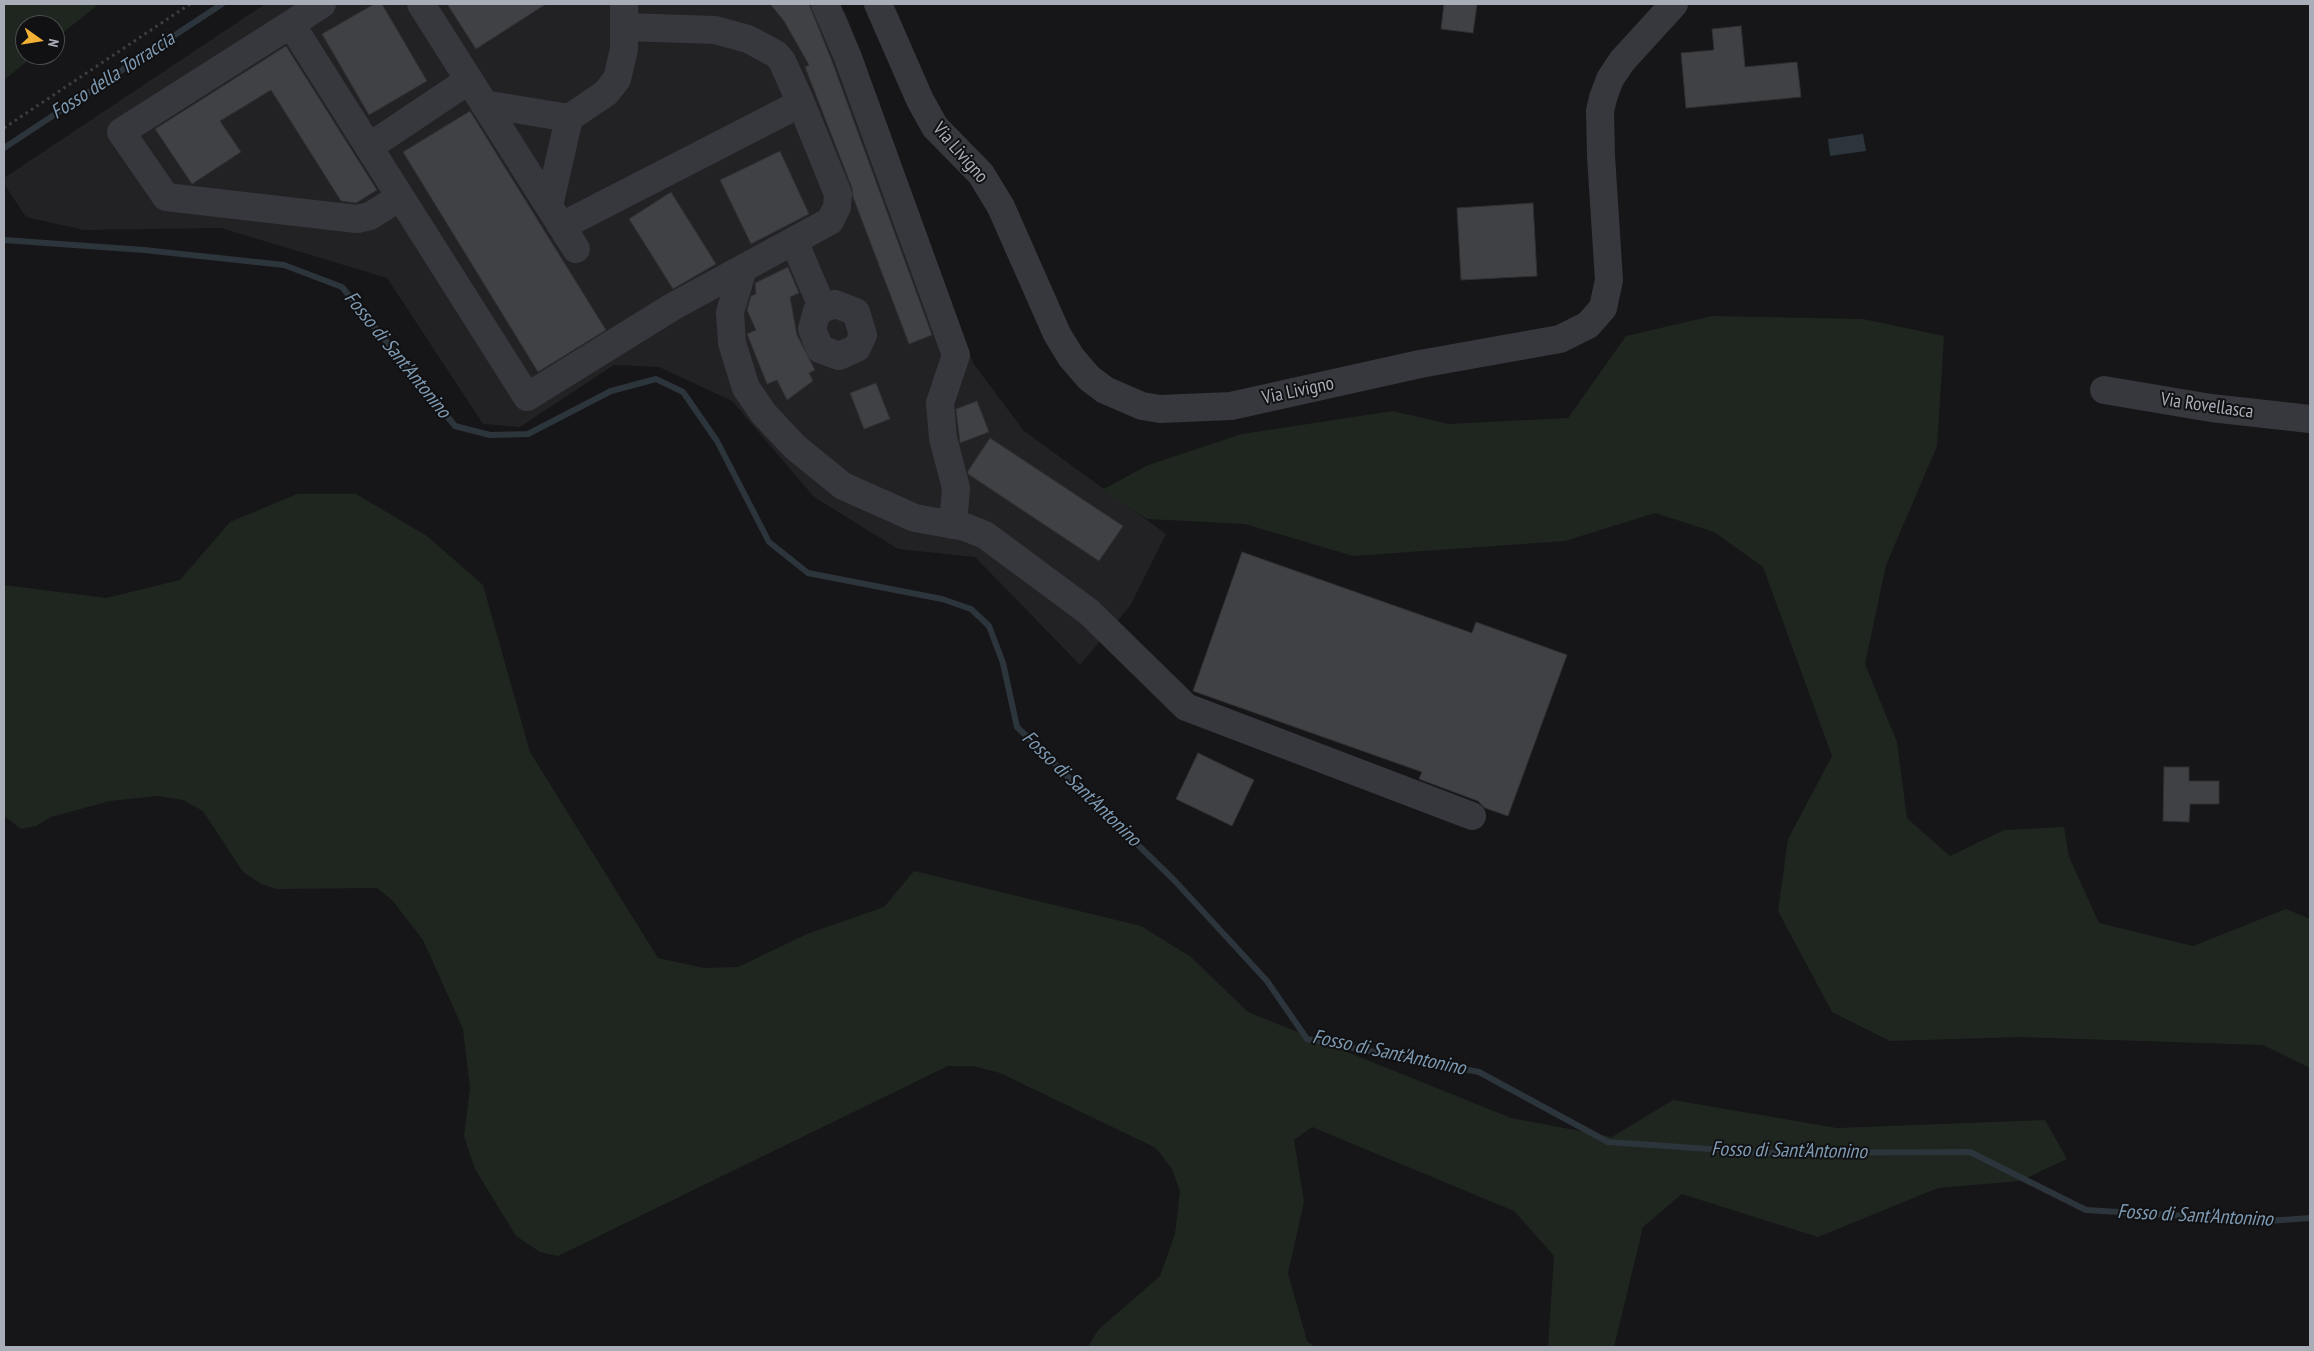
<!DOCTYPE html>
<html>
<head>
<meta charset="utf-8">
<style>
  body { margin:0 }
  #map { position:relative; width:2314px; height:1351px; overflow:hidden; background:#161618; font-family:"PT Sans Narrow",sans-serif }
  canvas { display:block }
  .frame { position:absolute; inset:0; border:5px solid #a8adb8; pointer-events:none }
  .north { position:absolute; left:15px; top:15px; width:50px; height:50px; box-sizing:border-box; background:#111113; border:1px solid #4d4f55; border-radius:50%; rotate:103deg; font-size:14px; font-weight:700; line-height:20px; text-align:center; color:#a8adb8 }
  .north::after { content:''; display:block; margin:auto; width:18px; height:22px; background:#f2b134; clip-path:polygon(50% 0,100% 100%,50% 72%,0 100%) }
</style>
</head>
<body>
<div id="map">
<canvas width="2314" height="1351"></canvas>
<div class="frame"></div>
<div class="north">N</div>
</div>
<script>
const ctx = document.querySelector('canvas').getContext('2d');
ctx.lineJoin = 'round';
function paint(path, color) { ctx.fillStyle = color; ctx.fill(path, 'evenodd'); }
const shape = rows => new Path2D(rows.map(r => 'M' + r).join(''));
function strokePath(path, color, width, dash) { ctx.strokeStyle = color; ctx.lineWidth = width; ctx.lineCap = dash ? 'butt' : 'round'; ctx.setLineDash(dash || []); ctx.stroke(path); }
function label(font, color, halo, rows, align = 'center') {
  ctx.font = font + ' "PT Sans Narrow",sans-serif'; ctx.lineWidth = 4; ctx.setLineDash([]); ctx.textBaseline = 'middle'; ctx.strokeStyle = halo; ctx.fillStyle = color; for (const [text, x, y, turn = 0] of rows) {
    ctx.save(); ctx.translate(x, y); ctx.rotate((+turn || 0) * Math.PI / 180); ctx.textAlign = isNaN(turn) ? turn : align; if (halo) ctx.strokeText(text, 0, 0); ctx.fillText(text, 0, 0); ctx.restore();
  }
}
paint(shape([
  [265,4,837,4,846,14,973,363,1024,431,1166,534,1130,606,1080,665,975,557,898,549,814,497,732,401,659,367,614,365,520,427,483,424,387,278,221,228,84,230,26,217,4,184,4,178]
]), '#222225');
paint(shape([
  [4,4,99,4,55,39,55,25,25,25,25,55,35,55,4,80],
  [1712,316,1863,319,1944,336,1937,446,1886,565,1865,664,1897,742,1907,818,1950,856,2004,830,2064,827,2069,857,2099,923,2193,946,2286,909,2310,919,2310,1068,2263,1045,2019,1037,1890,1041,1832,1012,1778,911,1788,839,1832,756,1763,567,1714,532,1655,513,1565,541,1353,556,1245,524,1147,519,1102,490,1148,465,1242,434,1393,411,1448,424,1568,418,1626,336],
  [297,494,356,494,427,536,483,585,530,752,658,958,704,968,738,967,807,934,884,907,914,871,1141,926,1191,957,1248,1012,1511,1118,1612,1137,1673,1100,1837,1128,2045,1120,2067,1159,2020,1181,1938,1188,1818,1237,1682,1194,1643,1227,1614,1347,1548,1347,1554,1256,1514,1211,1312,1127,1294,1140,1304,1202,1288,1273,1307,1341,1315,1347,1088,1347,1098,1330,1160,1276,1175,1234,1180,1191,1172,1169,1156,1148,1000,1073,973,1066,948,1066,558,1256,540,1252,516,1236,475,1169,464,1136,470,1088,463,1029,423,940,392,900,377,888,277,889,261,884,243,872,203,811,183,800,158,796,110,801,51,817,36,826,21,829,4,816,4,585,106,598,180,580,230,522]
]), '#1e261f');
paint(shape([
  [1863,134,1866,151,1830,156,1828,139]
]), '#2c353c');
strokePath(shape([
  [4,148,222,4],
  [4,240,144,250,284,265,342,287,455,426,490,435,528,434,611,391,656,379,683,392,717,441,769,542,808,573,942,599,971,609,989,626,1003,663,1017,727,1174,880,1267,981,1307,1039,1479,1072,1608,1142,1768,1153,1970,1152,2086,1210,2268,1221,2310,1218]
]), '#2c353c', 6);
const building = shape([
  [374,4,382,4,427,81,369,115,322,34,374,4],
  [447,4,546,4,476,49,447,4],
  [770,4,809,4,832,61,932,335,909,344,853,197,852,188,805,67,809,65,784,21,770,4],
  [1444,4,1477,4,1473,33,1441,29,1444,4],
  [1741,26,1745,67,1797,62,1801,97,1686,108,1681,53,1714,50,1712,29,1741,26],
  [286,46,377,190,356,203,341,201,271,90,220,121,241,152,192,184,155,129,286,46],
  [470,111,606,330,538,372,403,152,470,111],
  [780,151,809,214,751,244,720,180,780,151],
  [671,192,716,264,673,289,629,219,671,192],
  [1533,203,1537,276,1461,280,1457,208,1533,203],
  [788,267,799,293,790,297,797,335,815,370,809,373,813,381,787,400,777,380,767,384,747,334,756,330,747,310,751,296,756,294,755,283,788,267],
  [876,383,890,419,864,429,850,393,876,383],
  [977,401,989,432,960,443,956,409,977,401],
  [990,438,1123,526,1099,561,968,474,968,471,990,438],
  [1242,552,1472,633,1476,622,1567,655,1508,816,1485,808,1478,801,1419,779,1422,772,1193,691,1242,552],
  [1198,753,1254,780,1232,826,1176,799,1198,753],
  [2164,767,2189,767,2189,781,2219,781,2219,804,2190,804,2189,822,2163,821,2164,767]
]);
paint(building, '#404145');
strokePath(building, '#303034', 1);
strokePath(shape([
  [4,128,190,4]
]), '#3d3f44', 3, [2.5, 4]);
strokePath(shape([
  [322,4,291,24,527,397,672,307,830,221,837,207,838,194,801,103,782,61,776,54,748,39,715,30,624,27],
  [421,4,576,249],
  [825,4,847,55,956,355,940,403,943,438,956,488,953,525],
  [878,4,920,100,935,127,981,174,1001,207,1057,334,1071,357,1089,378,1105,390,1142,406,1160,409,1231,406,1420,364,1560,339,1588,325,1603,308,1609,280,1601,156,1600,111,1603,98,1610,79,1622,61,1674,4],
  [291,24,121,132,166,197,357,219,370,216,400,197],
  [484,104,569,118,606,93,617,79,621,62,624,49,624,4],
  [369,147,469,80],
  [549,206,569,118],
  [562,226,801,103],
  [794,241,823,309],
  [743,269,730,312,732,343,746,388,764,414,795,447,843,486,915,518,965,527,985,535,1089,612,1186,707,1472,816],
  [835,304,856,312,863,335,857,348,839,356,820,349,812,329,817,311,835,304],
  [2104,390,2211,408,2310,419]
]), '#37383d', 28);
label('19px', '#a8adb8', '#111113', [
  ["Via Livigno",960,153,49],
  ["Via Livigno",1298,391,-12],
  ["Via Rovellasca",2207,406,8]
]);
label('italic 20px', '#7f9bb3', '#111113', [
  ["Fosso della Torraccia",113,76,-33],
  ["Fosso di Sant'Antonino",397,355,51],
  ["Fosso di Sant'Antonino",1081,789,44],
  ["Fosso di Sant'Antonino",1389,1053,12],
  ["Fosso di Sant'Antonino",1789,1151,1],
  ["Fosso di Sant'Antonino",2195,1216,3]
]);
</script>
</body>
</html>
